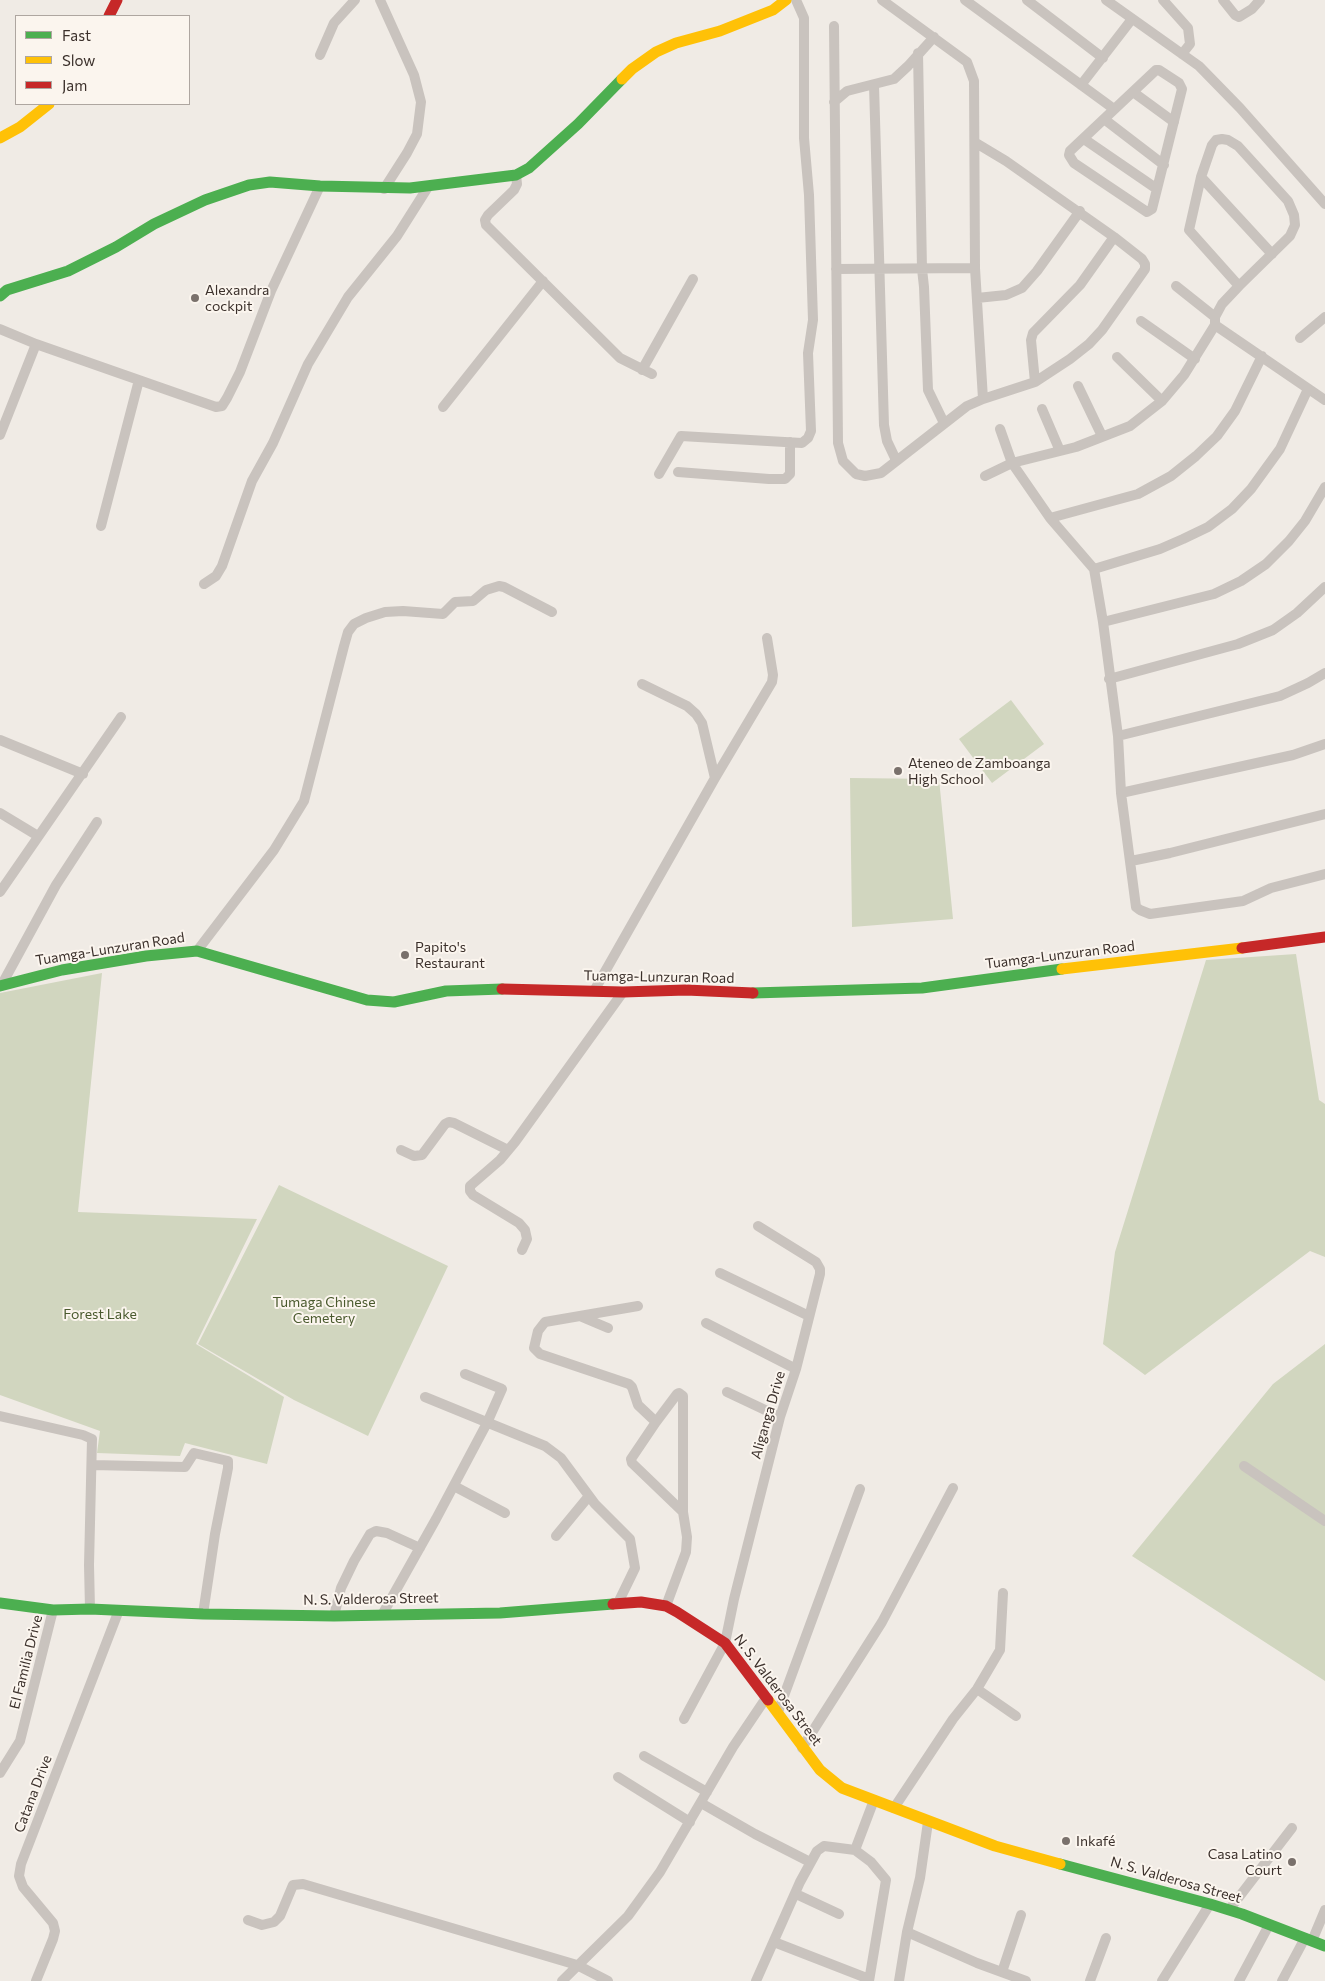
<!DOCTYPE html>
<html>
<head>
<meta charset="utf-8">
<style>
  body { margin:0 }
  #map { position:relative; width:1325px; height:1981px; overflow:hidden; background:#f0ebe5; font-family:Commissioner,sans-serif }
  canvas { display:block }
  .legend { position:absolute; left:15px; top:15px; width:175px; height:90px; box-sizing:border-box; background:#fbf5ee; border:1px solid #aea6a0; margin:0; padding:6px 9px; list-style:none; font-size:15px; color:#3b302b }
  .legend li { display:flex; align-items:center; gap:10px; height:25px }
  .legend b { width:25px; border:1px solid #aea6a0 }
</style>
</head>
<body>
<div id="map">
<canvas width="1325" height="1981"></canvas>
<ul class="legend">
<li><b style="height:6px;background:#4caf50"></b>Fast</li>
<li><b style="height:6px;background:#ffc107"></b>Slow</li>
<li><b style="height:6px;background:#c62828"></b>Jam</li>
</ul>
</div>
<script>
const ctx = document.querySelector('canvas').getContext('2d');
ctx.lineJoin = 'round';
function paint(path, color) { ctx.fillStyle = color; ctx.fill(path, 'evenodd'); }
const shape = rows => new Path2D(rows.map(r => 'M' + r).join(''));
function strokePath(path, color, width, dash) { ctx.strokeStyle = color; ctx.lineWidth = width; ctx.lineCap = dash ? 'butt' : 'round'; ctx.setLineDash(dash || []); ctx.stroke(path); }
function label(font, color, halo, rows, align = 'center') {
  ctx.font = font + ' Commissioner,sans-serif'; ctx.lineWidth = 4; ctx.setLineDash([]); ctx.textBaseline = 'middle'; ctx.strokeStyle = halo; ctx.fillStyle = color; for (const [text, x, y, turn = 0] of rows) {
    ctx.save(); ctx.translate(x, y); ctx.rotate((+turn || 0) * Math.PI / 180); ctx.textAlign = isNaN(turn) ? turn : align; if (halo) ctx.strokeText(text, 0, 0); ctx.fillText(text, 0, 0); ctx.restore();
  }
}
paint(shape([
  [1011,700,1044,744,992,783,959,739],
  [850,778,939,779,953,919,852,927],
  [1296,954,1319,1100,1325,1104,1325,1257,1310,1251,1145,1375,1103,1344,1115,1252,1206,960],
  [102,973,78,1212,257,1219,196,1344,284,1397,267,1464,185,1443,180,1456,97,1453,100,1431,0,1395,0,993],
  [279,1185,448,1266,368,1436,294,1400,198,1344],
  [1325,1344,1325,1681,1132,1556,1273,1384]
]), '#d1d6bf');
strokePath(shape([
  [380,0,414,75,421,102,417,134,407,153,384,189],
  [882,0,967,62,974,81,975,268,983,399],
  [965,0,1114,109],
  [1027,0,1103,58],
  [1106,0,1199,66,1240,108,1325,204],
  [1163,0,1188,28,1190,44,1182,54],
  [1223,0,1235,15,1239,17,1252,9,1260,0],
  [834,26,838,443,843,461,856,474,865,476,881,473,967,406,983,399,1035,382,1070,359,1089,344,1102,330,1145,269,1145,264,1142,259,1114,237,1006,161,976,143],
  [918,53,922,269,924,287,928,390,944,423],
  [320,55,334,23,355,0],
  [1156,70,1159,70,1179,83,1182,89,1152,209,1147,212,1074,163,1069,155,1070,151,1156,70],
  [874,85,884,425,887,441,896,460],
  [1081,85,1132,19],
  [1133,92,1174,122],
  [834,102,847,91,894,79,908,66,934,37],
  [1104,119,1164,165],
  [1084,139,1157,189],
  [1222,139,1228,140,1238,146,1288,201,1294,215,1295,225,1290,236,1239,286,1189,230,1201,177,1212,145,1216,140,1222,139],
  [516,175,517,184,514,190,488,215,485,220,486,225,620,358,652,374],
  [1201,177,1272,254],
  [836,269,975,268],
  [1176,286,1215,317],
  [977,298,1006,295,1022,288,1037,271,1080,211],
  [1141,321,1195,359],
  [1215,325,1325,400],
  [0,329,36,344,113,371,216,407,222,406,227,398,240,372,271,291,320,186],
  [1300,338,1325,317],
  [1117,357,1162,401],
  [642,370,693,279],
  [1035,382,1031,340,1033,333,1080,285,1114,237],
  [1078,386,1102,436],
  [443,407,543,281],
  [1042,409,1060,451],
  [1000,429,1012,463,1050,518,1094,569,1103,622,1118,736,1121,793,1136,907,1140,910,1150,914,1243,901,1271,888,1325,874],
  [0,435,36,344],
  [678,472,769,479,785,479,790,474,790,442],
  [659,474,681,436,802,443,808,438,811,431,808,353,813,320,809,195,804,138,804,18,796,0],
  [985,476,1012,463,1076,447,1130,426,1162,401,1184,375,1215,325,1215,317,1222,304,1239,286],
  [1050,518,1138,494,1171,476,1196,456,1217,436,1235,411,1262,356],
  [101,526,139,380],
  [1094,569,1160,549,1183,539,1208,527,1232,509,1251,489,1280,449,1308,389],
  [204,584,216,576,222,566,252,481,273,443,308,364,348,297,397,236,428,187],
  [1103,622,1214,594,1241,581,1266,564,1289,541,1305,521,1325,487],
  [1109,679,1238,644,1273,630,1297,613,1325,587],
  [642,684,687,706,696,714,702,723,715,778],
  [1118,736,1280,696,1308,683,1325,673],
  [0,740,83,774],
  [1121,793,1293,755,1325,744],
  [0,813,38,836],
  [1131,861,1170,853,1325,814],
  [0,892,121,717],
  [197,951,274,850,304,801,344,646,348,632,354,624,366,618,385,612,403,611,443,614,455,602,473,601,486,590,499,586,504,587,552,612],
  [1,986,56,885,97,822],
  [594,991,715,778,772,682,773,675,767,638],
  [401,1150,414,1156,422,1155,445,1124,449,1122,454,1123,508,1150],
  [522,1250,527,1239,525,1230,519,1223,473,1195,470,1191,470,1186,500,1160,515,1142,623,992],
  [720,1273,809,1316],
  [638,1306,545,1322,538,1331,534,1348,540,1354,629,1384,632,1387,638,1405,656,1422],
  [582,1317,608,1328],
  [706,1323,796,1369],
  [727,1392,780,1417],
  [425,1397,545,1446,561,1458,595,1504,630,1539,635,1568,618,1603],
  [0,1416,83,1435,92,1439,89,1565,90,1609],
  [92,1465,185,1467,194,1453,228,1461,228,1468,215,1534,203,1614],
  [1244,1466,1325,1521],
  [454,1486,505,1513],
  [556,1536,589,1496],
  [666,1606,686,1552,687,1537,683,1512,683,1396,679,1393,677,1394,656,1422,631,1459,632,1463,683,1512],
  [382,1615,436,1519,487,1423,502,1389,465,1374],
  [334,1616,341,1588,354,1561,370,1534,376,1531,387,1533,420,1548],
  [977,1689,1016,1716],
  [778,1712,860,1489],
  [684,1719,725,1643,734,1599,780,1417,796,1369,820,1274,820,1269,816,1262,758,1226],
  [802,1748,882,1622,953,1488],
  [644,1756,707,1792],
  [0,1773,20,1741,53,1610],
  [618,1777,690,1822],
  [701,1803,755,1834,810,1862],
  [894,1808,953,1719,977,1689,1000,1650,1003,1593],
  [855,1850,871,1862,886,1880,869,1981],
  [796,1894,839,1914],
  [1229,1910,1292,1828],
  [248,1920,262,1925,274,1922,280,1916,293,1885,303,1884,577,1965,608,1981],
  [907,1932,977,1963,1026,1981],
  [1312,1941,1325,1910],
  [774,1942,869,1979],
  [1002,1972,1021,1915],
  [36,1981,53,1939,55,1931,53,1923,23,1887,19,1876,21,1864,119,1610],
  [562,1981,628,1916,660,1872,733,1747,766,1698],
  [756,1981,800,1882,817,1851,824,1846,855,1850,874,1800],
  [899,1981,907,1932,920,1878,928,1822],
  [1090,1981,1106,1938],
  [1162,1981,1210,1904],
  [1239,1981,1269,1925],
  [1282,1981,1305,1938]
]), '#c9c3be', 10);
strokePath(shape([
  [0,296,7,290,68,271,116,247,154,224,205,200,249,185,270,182,320,186,410,188,516,175,529,168,578,124,622,79],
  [0,986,62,970,146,956,197,951,367,1000,394,1002,446,991,502,989],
  [753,993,922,988,1062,969],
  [0,1603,53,1610,90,1609,203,1614,334,1616,500,1613,613,1604],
  [1060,1864,1210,1904,1242,1914,1325,1946]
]), '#4caf50', 11);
strokePath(shape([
  [622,79,632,69,656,52,676,43,720,31,773,10,786,0],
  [0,138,20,127,49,104],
  [1062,969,1242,948],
  [768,1700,820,1770,842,1788,995,1846,1060,1864]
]), '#ffc107', 11);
strokePath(shape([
  [109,16,117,0],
  [1242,948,1325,937],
  [502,989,623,992,686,990,753,993],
  [613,1604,641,1602,666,1606,677,1612,725,1643,768,1700]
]), '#c62828', 11);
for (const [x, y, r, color] of [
  [195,298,5,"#7a716c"],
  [898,771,5,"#7a716c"],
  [405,955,5,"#7a716c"],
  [1066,1841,5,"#7a716c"],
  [1292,1862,5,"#7a716c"]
]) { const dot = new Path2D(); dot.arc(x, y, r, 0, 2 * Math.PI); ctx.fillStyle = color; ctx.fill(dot); strokePath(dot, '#fbf5ee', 2); }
label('14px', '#3b302b', '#fbf5ee', [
  ["Alexandra",205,290],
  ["cockpit",205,306],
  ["Ateneo de Zamboanga",908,763],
  ["High School",908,779],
  ["Papito's",415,947],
  ["Restaurant",415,963],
  ["Inkafé",1076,1841],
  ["Casa Latino",1282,1854,"right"],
  ["Court",1282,1870,"right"]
], 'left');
label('14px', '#3b302b', '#fbf5ee', [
  ["Tuamga-Lunzuran Road",110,949,-9],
  ["Tuamga-Lunzuran Road",1060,955,-7],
  ["Tuamga-Lunzuran Road",659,977,1],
  ["Aliganga Drive",768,1415,-74],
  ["N. S. Valderosa Street",371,1599,-1],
  ["El Familia Drive",26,1662,-76],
  ["N. S. Valderosa Street",778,1690,53],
  ["Catana Drive",33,1794,-69],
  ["N. S. Valderosa Street",1176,1880,16]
]);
label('14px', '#4a5a2e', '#fbf5ee', [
  ["Tumaga Chinese",324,1302],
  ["Cemetery",324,1318],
  ["Forest Lake",100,1314]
]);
</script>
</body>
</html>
